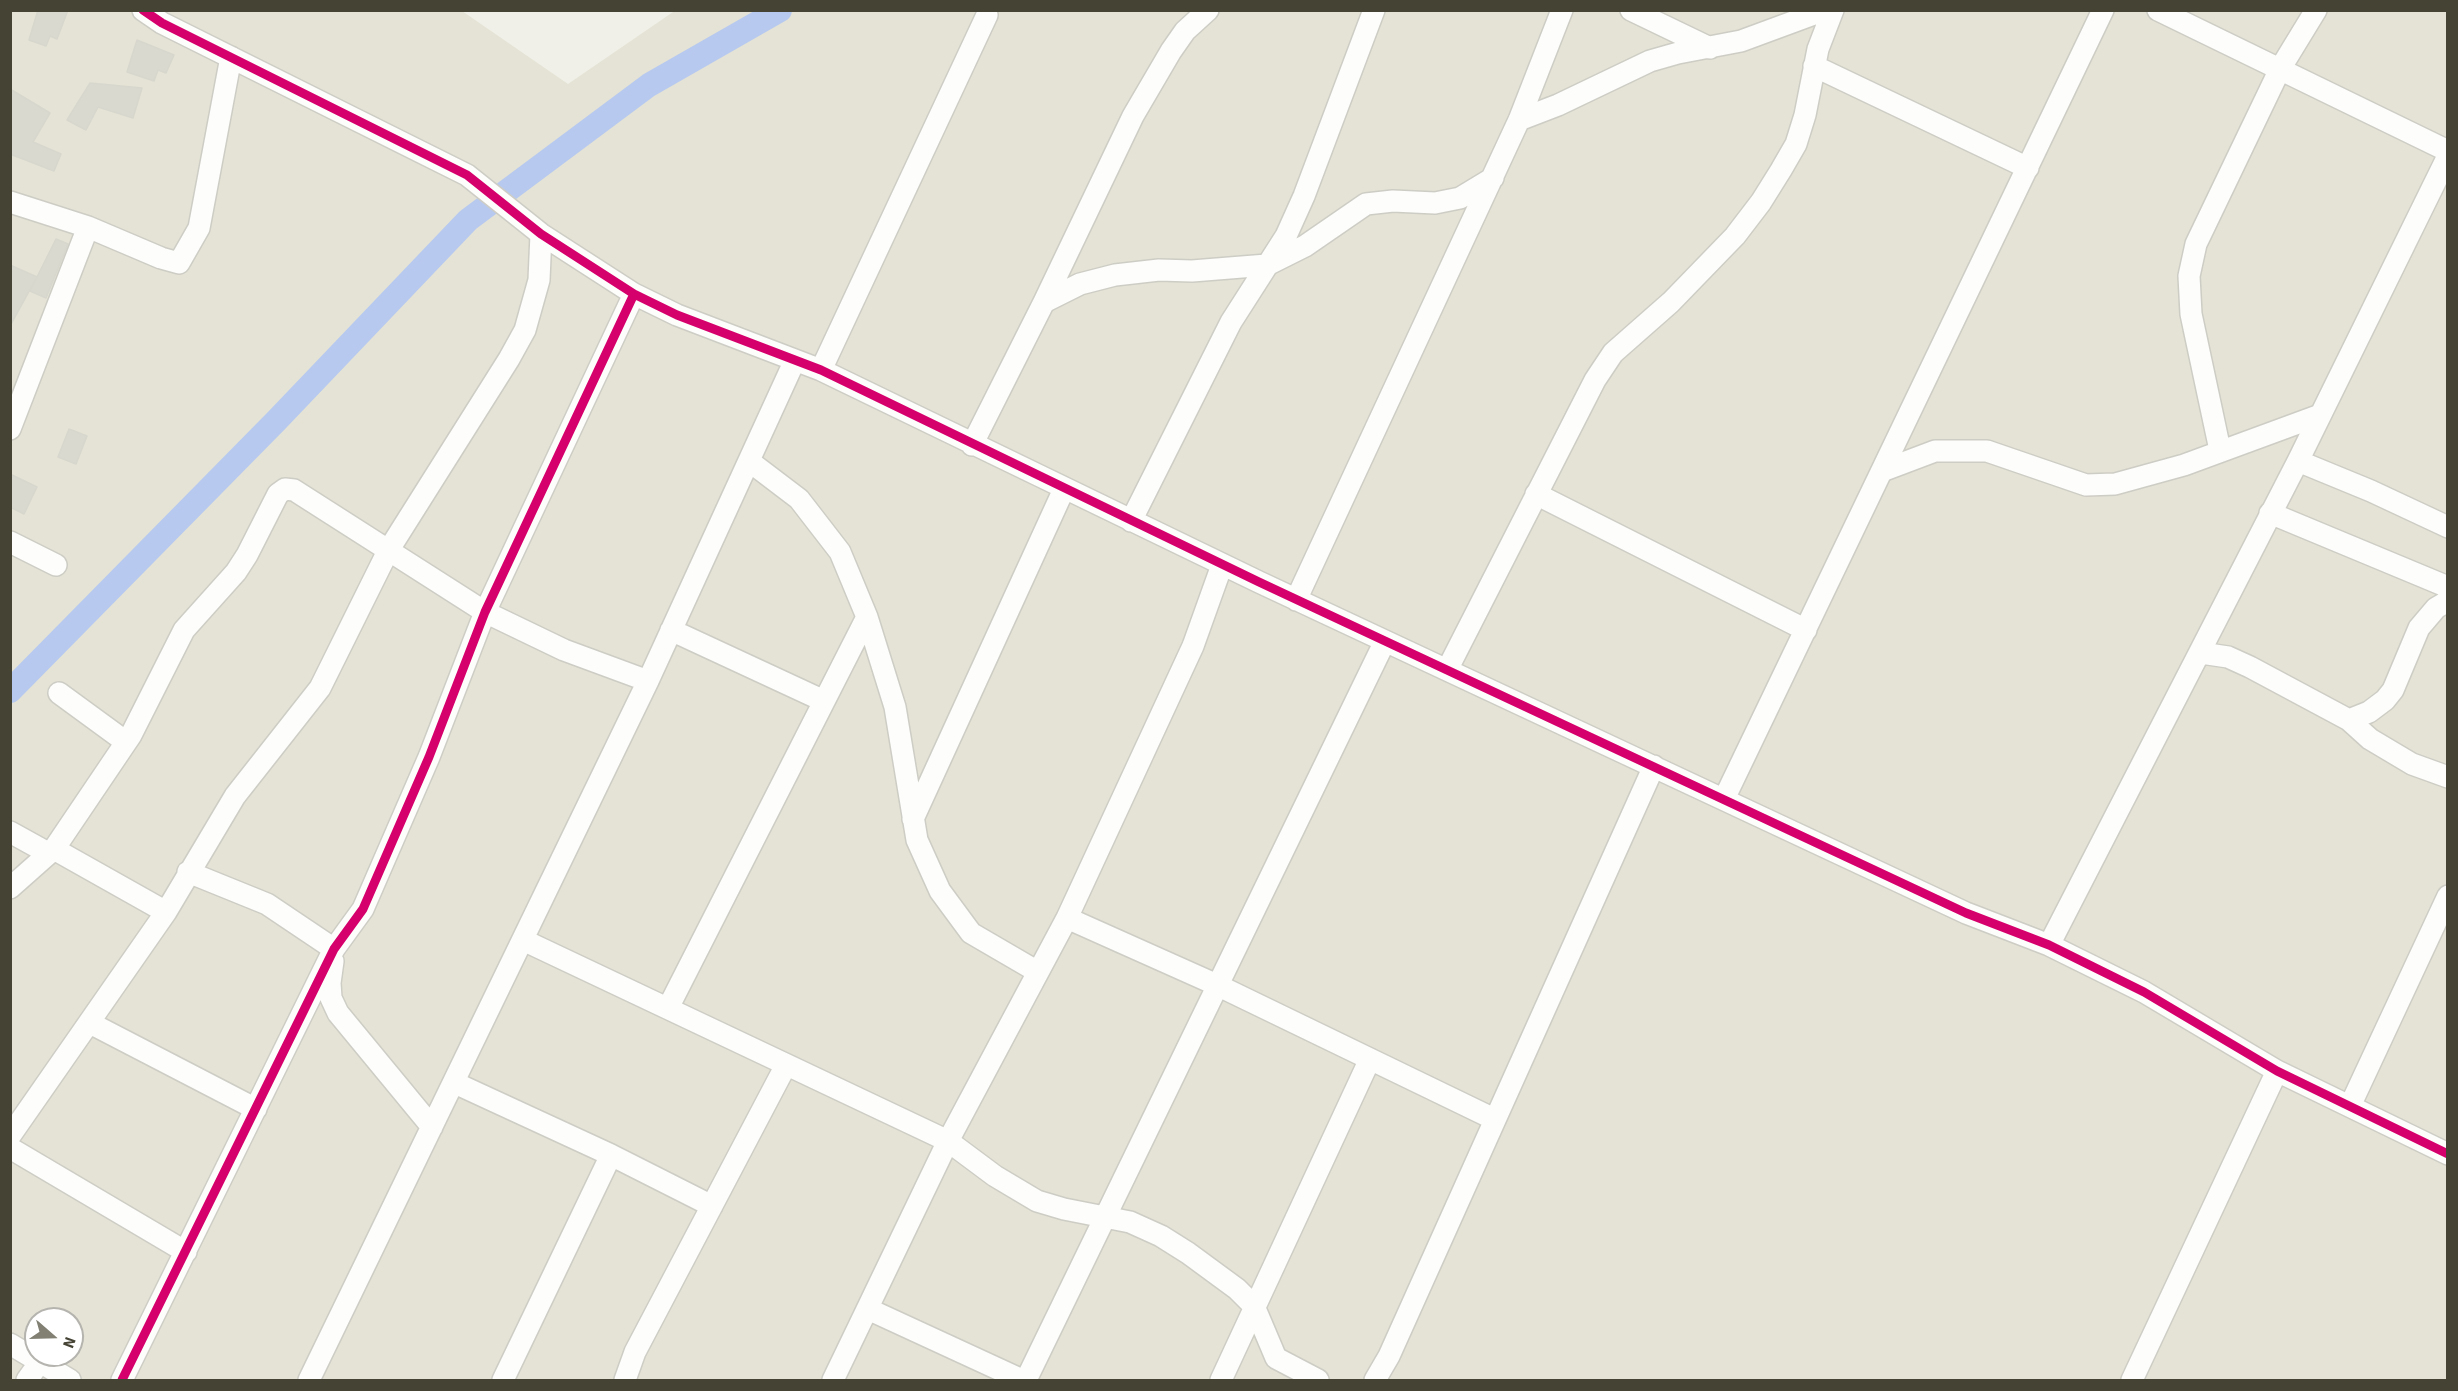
<!DOCTYPE html>
<html>
<head>
<meta charset="utf-8">
<style>
  body { margin:0 }
  #map { position:relative; width:2458px; height:1391px; overflow:hidden; background:#f0f0e8; font-family:"Source Sans 3",sans-serif }
  canvas { display:block }
  .frame { position:absolute; inset:0; border:12px solid #454334; pointer-events:none }
  .north { position:absolute; left:24px; top:1307px; width:60px; height:60px; box-sizing:border-box; background:#fff; border:2px solid #b5b4ae; border-radius:50%; rotate:110deg; font-size:16px; font-weight:700; line-height:24px; text-align:center; color:#454334 }
  .north::after { content:''; display:block; margin:auto; width:21px; height:27px; background:#818073; clip-path:polygon(50% 0,100% 100%,50% 72%,0 100%) }
</style>
</head>
<body>
<div id="map">
<canvas width="2458" height="1391"></canvas>
<div class="frame"></div>
<div class="north">N</div>
</div>
<script>
const ctx = document.querySelector('canvas').getContext('2d');
ctx.lineJoin = 'round';
function paint(path, color) { ctx.fillStyle = color; ctx.fill(path, 'evenodd'); }
const shape = rows => new Path2D(rows.map(r => 'M' + r).join(''));
function strokePath(path, color, width, dash) { ctx.strokeStyle = color; ctx.lineWidth = width; ctx.lineCap = dash ? 'butt' : 'round'; ctx.setLineDash(dash || []); ctx.stroke(path); }
paint(shape([
  [676,10,2447,11,2447,1380,11,1380,10,11,462,11,568,84],
  [36,1319,72,1319,72,1355,36,1355]
]), '#e4e3d5');
strokePath(shape([
  [10,691,277,420,468,220,649,85,780,10]
]), '#b7c9ef', 24);
const building = shape([
  [38,10,68,10,57,39,50,36,46,46,29,40,38,10],
  [137,40,174,55,166,73,158,70,154,81,127,72,137,40],
  [90,83,142,88,133,118,98,107,86,130,67,120,90,83],
  [10,89,50,113,33,142,61,154,54,171,10,154,10,89],
  [56,239,68,244,46,298,30,291,56,239],
  [10,265,37,277,10,326,10,265],
  [69,429,87,436,76,464,58,457,69,429],
  [10,474,37,487,24,514,10,507,10,474]
]);
paint(building, '#d9d9d0');
strokePath(building, '#d8d7ce', 1.5);
const minor = shape([
  [143,10,162,23,467,175,541,234,634,294,677,315,821,370,1259,582,1966,913,2049,945,2144,992,2277,1071,2448,1154],
  [1631,10,1710,48],
  [2158,10,2448,151],
  [1814,66,2028,168],
  [1519,120,1558,105,1650,61,1678,53,1741,41,1825,10],
  [10,202,88,227,161,258,179,263,199,228,231,57],
  [1044,302,1080,284,1115,275,1159,270,1192,271,1267,265,1305,246,1366,204,1393,201,1435,203,1460,198,1493,178],
  [821,370,987,15],
  [10,429,88,227],
  [972,445,1044,302,1133,116,1171,51,1185,31,1208,10],
  [2220,450,2191,314,2189,276,2196,244,2280,69,2316,10],
  [749,461,799,499,840,552,867,617,895,707,917,840,940,891,971,933,1038,972],
  [2298,461,2371,491,2448,527],
  [1882,471,1935,451,1987,451,2086,485,2115,484,2184,465,2320,415],
  [1536,494,1806,630],
  [2270,513,2448,587],
  [1131,521,1231,322,1286,236,1304,196,1374,10],
  [10,542,56,565],
  [1296,600,1519,120,1562,10],
  [671,630,824,701],
  [2201,653,2228,657,2250,667,2349,720,2370,739,2412,764,2448,777],
  [1447,670,1595,380,1613,353,1671,302,1735,236,1761,202,1781,170,1796,144,1805,115,1818,49,1833,10],
  [59,693,126,742],
  [2349,720,2369,712,2385,700,2393,690,2419,628,2436,608,2448,601],
  [1724,799,2103,10],
  [913,819,1064,489],
  [10,832,48,853],
  [54,849,166,912],
  [188,872,267,904,334,949],
  [10,888,54,849,131,735,184,630,236,572,247,555,278,494,285,489,294,490,485,612,564,650,648,681],
  [1067,918,1217,985,1494,1119],
  [523,940,948,1141,995,1176,1037,1201,1064,1209,1130,1222,1161,1236,1188,1253,1237,1289,1254,1306,1276,1358,1318,1380],
  [2049,945,2298,461,2448,156],
  [333,961,330,983,331,998,338,1013,432,1127],
  [668,1008,867,617],
  [90,1023,256,1109],
  [455,1083,611,1155,712,1206],
  [2350,1106,2448,896],
  [10,1136,166,912,235,796,320,688,388,551,509,359,525,330,539,280,541,234],
  [10,1148,186,1252],
  [868,1309,1022,1380],
  [10,1344,70,1380],
  [27,1380,40,1362],
  [122,1380,334,949,363,909,429,757,485,612,634,294],
  [309,1380,648,681,795,360],
  [503,1380,611,1155],
  [625,1380,635,1352,786,1065],
  [833,1380,948,1141,1067,918,1193,646,1222,565],
  [1026,1380,1385,641],
  [1221,1380,1370,1059],
  [1375,1380,1389,1356,1654,766],
  [2132,1380,2277,1071]
]);
strokePath(minor, '#cecdc5', 24);
strokePath(minor, '#fdfdfc', 21);
strokePath(shape([
  [143,10,162,23,467,175,541,234,634,294,677,315,821,370,1259,582,1966,913,2049,945,2144,992,2277,1071,2448,1154],
  [122,1380,334,949,363,909,429,757,485,612,634,294]
]), '#d6006c', 9);
</script>
</body>
</html>
